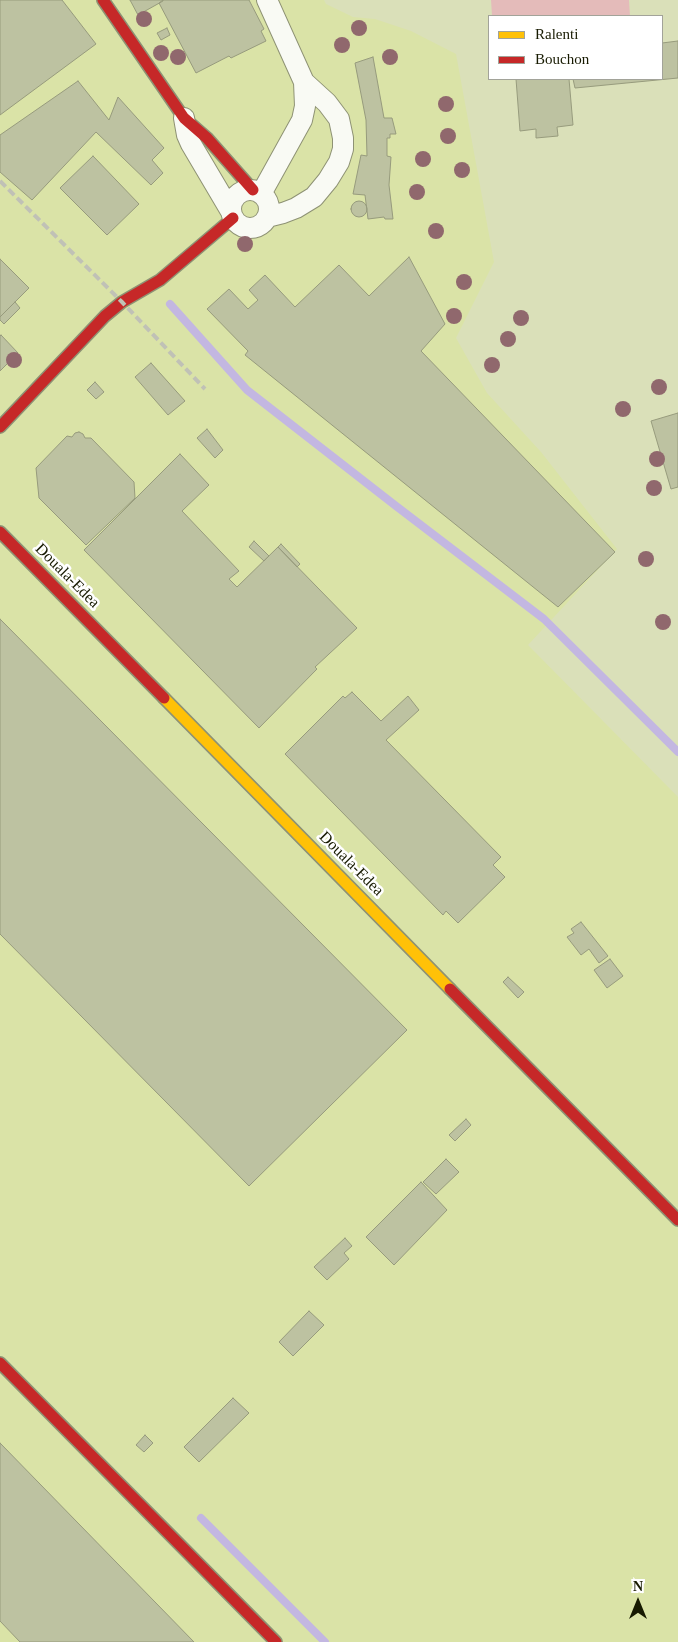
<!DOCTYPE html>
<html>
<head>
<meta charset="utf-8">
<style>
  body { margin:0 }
  #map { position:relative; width:678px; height:1642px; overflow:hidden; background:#dae0b9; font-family:Georgia,serif }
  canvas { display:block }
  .legend { position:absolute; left:488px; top:15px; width:175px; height:65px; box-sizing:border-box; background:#fff; border:1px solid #a2a399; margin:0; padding:6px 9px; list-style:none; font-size:15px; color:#171a01 }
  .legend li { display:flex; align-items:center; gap:10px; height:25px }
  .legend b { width:25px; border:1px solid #a2a399 }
  .north { position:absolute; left:613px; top:1577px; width:50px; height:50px; -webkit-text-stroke:4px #fff; paint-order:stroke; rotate:0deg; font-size:14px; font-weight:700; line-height:20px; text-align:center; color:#171a01 }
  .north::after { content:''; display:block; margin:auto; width:18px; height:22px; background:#171a01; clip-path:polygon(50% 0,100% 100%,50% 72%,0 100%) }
</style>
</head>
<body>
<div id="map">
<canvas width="678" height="1642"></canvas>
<ul class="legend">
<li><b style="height:6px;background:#ffc107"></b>Ralenti</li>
<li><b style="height:6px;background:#c62828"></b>Bouchon</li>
</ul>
<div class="north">N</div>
</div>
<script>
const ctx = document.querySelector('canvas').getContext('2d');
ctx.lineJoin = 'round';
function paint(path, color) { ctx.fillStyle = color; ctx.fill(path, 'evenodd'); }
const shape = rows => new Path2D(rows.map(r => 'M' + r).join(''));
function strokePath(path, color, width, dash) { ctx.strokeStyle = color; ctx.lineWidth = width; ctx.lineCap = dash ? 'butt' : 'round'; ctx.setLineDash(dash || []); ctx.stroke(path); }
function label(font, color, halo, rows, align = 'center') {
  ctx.font = font + ' Georgia,serif'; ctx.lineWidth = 5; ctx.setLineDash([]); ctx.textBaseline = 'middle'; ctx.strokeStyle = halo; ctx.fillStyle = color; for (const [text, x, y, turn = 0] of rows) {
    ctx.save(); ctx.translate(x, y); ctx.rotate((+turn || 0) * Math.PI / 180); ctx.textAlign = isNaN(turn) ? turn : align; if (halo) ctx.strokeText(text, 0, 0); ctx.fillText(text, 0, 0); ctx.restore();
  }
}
paint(shape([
  [0,0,324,0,326,4,353,17,375,19,411,31,456,54,494,262,456,338,487,393,541,452,617,549,528,645,678,797,678,1642,0,1642]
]), '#dae3a7');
paint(shape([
  [491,0,629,0,630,16,492,16]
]), '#e4bbba');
strokePath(shape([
  [170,304,247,390,396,506,544,619,678,752],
  [201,1518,325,1642]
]), '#c3b7e1', 8);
const building = shape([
  [0,0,62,0,96,44,0,115,0,0],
  [130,0,163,0,163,1,138,15,130,0],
  [163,0,249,0,264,29,261,31,266,41,231,58,229,56,196,73,159,3,163,0],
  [167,28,170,35,161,40,157,33,167,28],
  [678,41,678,78,575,88,573,79,662,79,662,43,678,41],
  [373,57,384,118,392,118,396,134,390,134,390,138,387,138,387,156,391,157,389,185,393,219,385,219,384,217,368,219,365,195,353,194,361,155,367,156,366,120,355,63,373,57],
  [516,79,569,79,573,125,557,127,558,136,536,138,536,129,520,131,516,79],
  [78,81,109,120,118,97,164,148,152,160,163,173,151,185,96,132,32,200,0,172,0,135,78,81],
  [93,156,139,204,107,235,60,188,93,156],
  '351 209a8 8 0 1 1 16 0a8 8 0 1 1-16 0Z',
  [409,257,445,324,421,351,615,552,558,607,245,355,248,351,207,309,229,289,248,309,258,300,249,290,265,275,295,307,339,265,369,296,409,257],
  [0,259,29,288,0,317,0,259],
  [15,302,20,308,4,324,0,320,0,317,15,302],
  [1,335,18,353,0,371,0,336,1,335],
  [151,363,185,401,168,415,135,377,151,363],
  [95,382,104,392,96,399,87,390,95,382],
  [678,413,678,487,671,489,651,421,678,413],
  [207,429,223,450,215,458,197,438,207,429],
  [79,432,83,434,85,438,91,438,134,482,135,498,86,545,39,498,36,468,67,436,72,437,75,433,79,432],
  [180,454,209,485,182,511,239,571,229,579,237,587,278,547,357,628,315,667,317,669,259,728,84,550,180,454],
  [254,541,269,556,264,561,249,547,254,541],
  [281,544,300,564,297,567,278,547,281,544],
  [0,619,407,1030,249,1186,0,934,0,619],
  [352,692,381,721,408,696,419,710,386,740,501,857,493,865,505,877,458,923,446,911,443,915,285,754,343,696,345,698,352,692],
  [581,922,608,956,599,963,589,949,581,955,567,937,574,933,571,929,581,922],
  [610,959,623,976,607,988,594,970,610,959],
  [508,977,524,992,518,998,503,982,508,977],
  [466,1119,471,1125,455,1141,449,1135,466,1119],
  [446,1159,459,1172,436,1194,423,1182,446,1159],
  [421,1182,447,1210,394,1265,366,1237,421,1182],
  [345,1238,352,1246,344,1253,349,1259,327,1280,314,1267,345,1238],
  [309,1311,324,1325,293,1356,279,1342,309,1311],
  [233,1398,249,1413,199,1462,184,1447,233,1398],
  [145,1435,153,1443,144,1452,136,1445,145,1435],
  [0,1443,194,1642,20,1642,0,1621,0,1443]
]);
paint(building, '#bdc2a1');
strokePath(building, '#979b7d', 1);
const street = shape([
  [184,118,187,135,191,144,230,210],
  '231 209a19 19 0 1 1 38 0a19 19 0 1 1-38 0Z',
  [261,194,302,120,305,106,304,82,267,0],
  [267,217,283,213,296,208,314,197,328,180,339,162,343,149,343,138,339,119,327,103,304,82]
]);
const slow = shape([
  [164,698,450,989]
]);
const jam = shape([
  [103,0,184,118,207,138,253,190],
  [0,427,105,316,122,302,160,280,233,218],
  [0,532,164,698],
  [450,989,678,1220],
  [0,1363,276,1642]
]);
strokePath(street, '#8e9274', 22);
strokePath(slow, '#8e9274', 14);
strokePath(jam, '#8e9274', 14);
strokePath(street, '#f9faf4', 20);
strokePath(slow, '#ffc107', 11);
strokePath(jam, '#c62828', 11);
strokePath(shape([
  [0,181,122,302,205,389]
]), '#c0c1b6', 4, [8, 4]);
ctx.fillStyle = '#90686d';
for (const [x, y] of [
  [144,19],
  [359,28],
  [342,45],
  [161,53],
  [178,57],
  [390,57],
  [446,104],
  [448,136],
  [423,159],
  [462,170],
  [417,192],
  [436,231],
  [245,244],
  [464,282],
  [454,316],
  [521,318],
  [508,339],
  [14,360],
  [492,365],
  [659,387],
  [623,409],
  [657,459],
  [654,488],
  [646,559],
  [663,622]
]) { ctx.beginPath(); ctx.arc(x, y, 8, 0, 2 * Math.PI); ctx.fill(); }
label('16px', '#171a01', '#fff', [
  ["Douala-Edea",67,576,45],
  ["Douala-Edea",351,864,45]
]);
</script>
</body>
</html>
